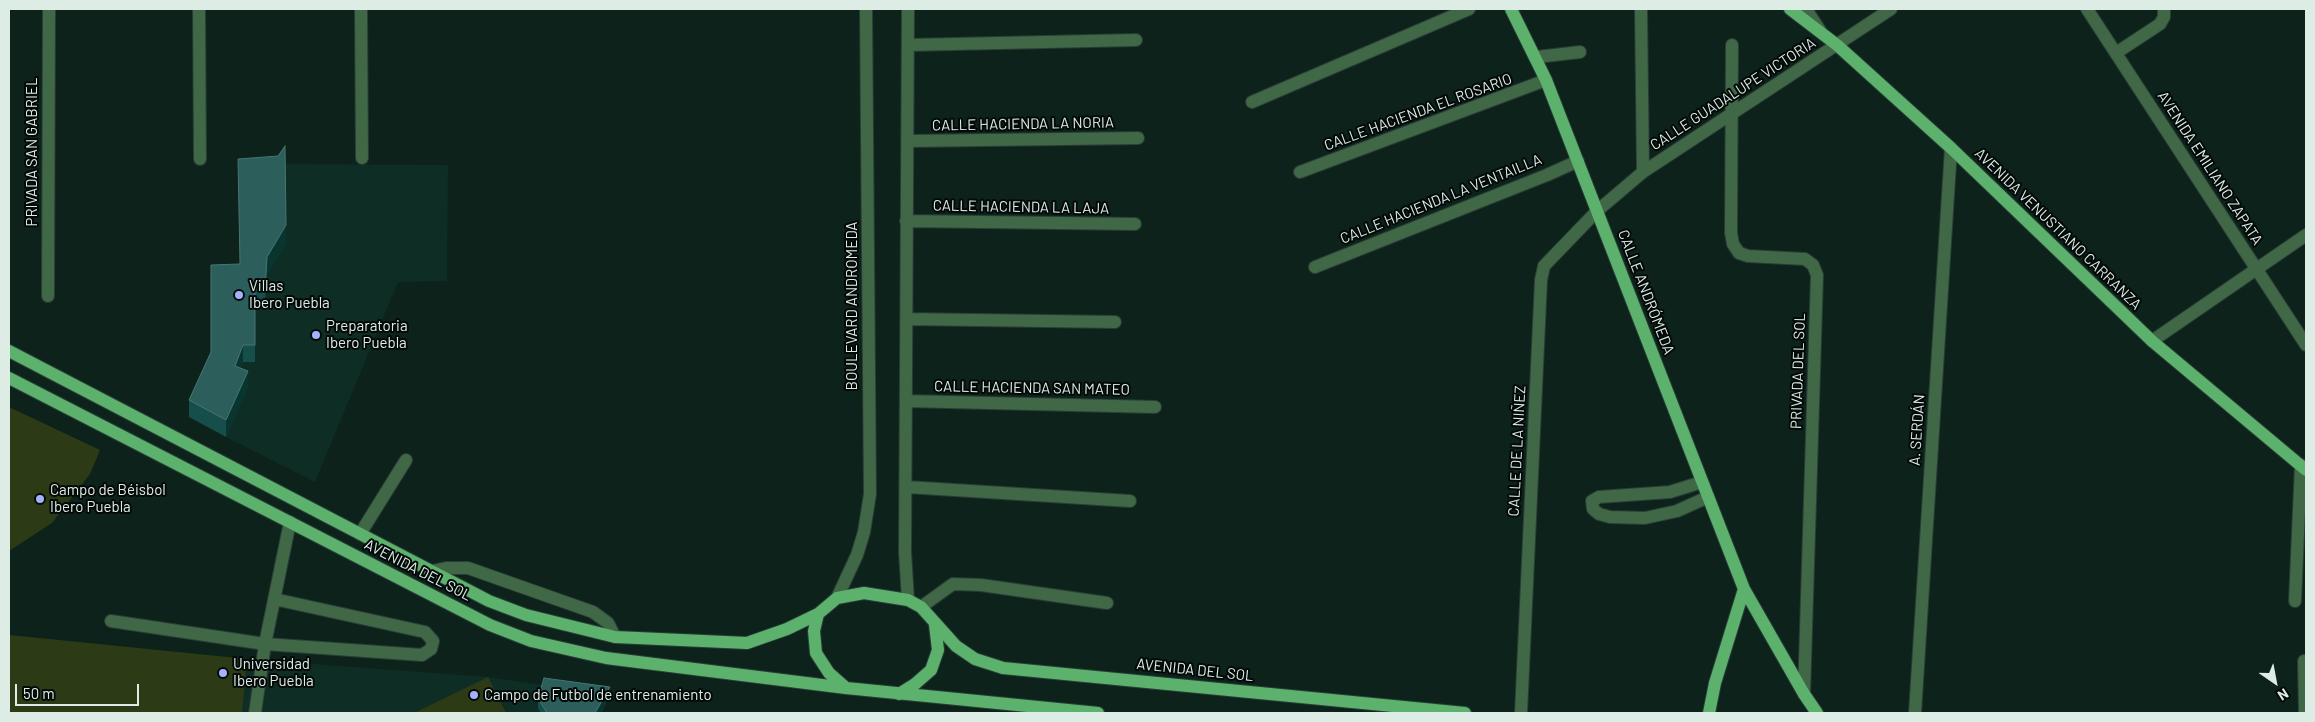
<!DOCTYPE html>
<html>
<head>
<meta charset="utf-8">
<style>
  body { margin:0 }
  #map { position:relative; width:2315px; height:722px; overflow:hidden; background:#0c221b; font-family:Barlow,sans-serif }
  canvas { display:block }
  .frame { position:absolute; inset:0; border:10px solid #deece6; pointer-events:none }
  .north { position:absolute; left:2250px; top:657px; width:50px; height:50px; -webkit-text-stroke:4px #030907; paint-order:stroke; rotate:147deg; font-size:14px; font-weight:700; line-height:20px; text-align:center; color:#deece6 }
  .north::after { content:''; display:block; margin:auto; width:18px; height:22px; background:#deece6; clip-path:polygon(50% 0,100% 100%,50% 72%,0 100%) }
  .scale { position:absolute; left:15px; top:684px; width:124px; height:22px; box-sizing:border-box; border:2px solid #deece6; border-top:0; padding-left:6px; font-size:15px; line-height:18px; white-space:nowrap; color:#deece6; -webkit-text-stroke:4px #030907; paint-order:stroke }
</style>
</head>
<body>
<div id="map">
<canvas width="2315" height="722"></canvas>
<div class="frame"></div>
<div class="north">N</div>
<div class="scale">50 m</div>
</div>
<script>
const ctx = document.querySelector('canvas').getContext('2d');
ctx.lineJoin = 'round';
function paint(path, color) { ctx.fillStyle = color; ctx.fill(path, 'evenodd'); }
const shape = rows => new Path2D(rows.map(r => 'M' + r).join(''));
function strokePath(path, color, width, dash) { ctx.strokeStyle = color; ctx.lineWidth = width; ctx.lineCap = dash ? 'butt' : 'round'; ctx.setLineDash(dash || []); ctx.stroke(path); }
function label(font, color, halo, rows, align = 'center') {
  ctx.font = font + ' Barlow,sans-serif'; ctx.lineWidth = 4; ctx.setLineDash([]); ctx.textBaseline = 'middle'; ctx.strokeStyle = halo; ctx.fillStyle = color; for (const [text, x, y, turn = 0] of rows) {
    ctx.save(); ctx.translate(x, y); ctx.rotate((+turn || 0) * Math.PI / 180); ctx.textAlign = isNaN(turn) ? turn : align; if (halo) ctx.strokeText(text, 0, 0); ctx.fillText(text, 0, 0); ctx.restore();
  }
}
paint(shape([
  [285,164,448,165,447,281,398,282,315,482,226,437,248,389,235,384,243,362,255,362,255,306,265,307,267,274,286,243],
  [9,635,247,659,488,677,599,693,599,713,9,713]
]), '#0e2d24');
paint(shape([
  [9,407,100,450,90,474,52,523,9,551],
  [9,635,247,659,242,713,9,713],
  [488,677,506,713,414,713]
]), '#2c3b16');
const minor = shape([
  [199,9,200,159],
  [361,9,362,158],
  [908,9,905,552,908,600],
  [1641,9,1643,172],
  [1806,9,1821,32],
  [2087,9,2306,345],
  [908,45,1136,40],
  [1732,45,1731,233,1733,244,1739,253,1748,256,1805,259,1813,265,1817,275,1804,694],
  [2116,53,2160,24,2164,17,2164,9],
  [1537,57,1580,52],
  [1252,102,1469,9],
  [909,141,1138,138],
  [1300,172,1546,80],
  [906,221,1135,224],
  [1315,267,1547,175,1578,161],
  [48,296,49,9],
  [907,319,1115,322],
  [2152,341,2306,235],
  [907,401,1155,407],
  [1702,482,1670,492,1599,497,1592,501,1593,509,1599,514,1610,517,1645,518,1677,511,1708,497],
  [907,487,1130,501],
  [360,534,406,460],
  [432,571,446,568,468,568,593,612,608,623,615,637],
  [837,598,857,555,864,532,870,494,866,9],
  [2295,601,2301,465],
  [921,607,953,584,981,585,1107,603],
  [111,621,265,644,422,655,431,649,433,641,425,632,274,599],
  [2304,661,2305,713],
  [255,713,265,644,290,522],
  [1521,713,1541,280,1544,266,1597,211,1643,172,1891,9],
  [1915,713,1951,148]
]);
const major = shape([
  [1511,9,1546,80,1744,589,1804,694,1817,713],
  [1790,9,1837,45,1951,148,2152,341,2306,470],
  [9,351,489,601,526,615,615,637,747,643,787,629,818,614],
  [9,378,490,625,531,641,606,658,846,688,1098,713],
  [846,688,829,673,816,653,814,631,818,614,837,598,864,593,908,600,921,607,956,646,975,659,1003,668,1465,713],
  [899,694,915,684,931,670,938,650,935,625],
  [1709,713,1715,683,1744,589]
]);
strokePath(minor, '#293e37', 14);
strokePath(major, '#293e37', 14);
strokePath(minor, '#406746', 12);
strokePath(major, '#5cb26d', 12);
paint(shape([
  [286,243,267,274,265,307,255,306,255,362,243,362,241,368,248,388,226,437,189,417,189,400,211,352,240,264],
  [610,696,601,713,541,713,538,708,538,698]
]), '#164e4c');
paint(shape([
  [286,225,286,243,267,274,265,307,267,257],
  [243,345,243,362,235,384,235,366],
  [248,371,248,388,226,437,226,420],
  [610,687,610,696,601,713,595,713]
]), '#093531');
const building = shape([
  [285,146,286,225,267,257,265,290,255,289,255,345,243,345,235,366,248,371,226,420,189,400,211,352,211,265,240,264,238,159,278,156,285,146],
  [544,678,610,687,595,713,547,713,538,698,544,678]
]);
paint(building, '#2c5f5c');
strokePath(building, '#487572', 1);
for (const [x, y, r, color] of [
  [239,295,5,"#a3b2fd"],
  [316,335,5,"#a3b2fd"],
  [40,499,5,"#a3b2fd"],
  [223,673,5,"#a3b2fd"],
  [474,695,5,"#a3b2fd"]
]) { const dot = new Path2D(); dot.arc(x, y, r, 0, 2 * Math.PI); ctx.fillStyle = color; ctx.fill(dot); strokePath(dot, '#030907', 2); }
label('15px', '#deece6', '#030907', [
  ["CALLE GUADALUPE VICTORIA",1733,94,-33],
  ["CALLE HACIENDA EL ROSARIO",1418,112,-20],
  ["CALLE HACIENDA LA NORIA",1023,124,-1],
  ["PRIVADA SAN GABRIEL",32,152,-90],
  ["AVENIDA EMILIANO ZAPATA",2210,168,57],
  ["CALLE HACIENDA LA VENTAILLA",1441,199,-22],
  ["CALLE HACIENDA LA LAJA",1021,207,1],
  ["AVENIDA VENUSTIANO CARRANZA",2058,229,44],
  ["CALLE ANDRÓMEDA",1646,292,69],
  ["BOULEVARD ANDROMEDA",852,306,-90],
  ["PRIVADA DEL SOL",1798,371,-88],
  ["CALLE HACIENDA SAN MATEO",1032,388,1],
  ["A. SERDÁN",1917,430,-86],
  ["CALLE DE LA NIÑEZ",1517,451,-87],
  ["AVENIDA DEL SOL",418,570,27],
  ["AVENIDA DEL SOL",1195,670,6]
]);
label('15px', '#deece6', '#030907', [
  ["Villas",249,286],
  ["Ibero Puebla",249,303],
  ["Preparatoria",326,326],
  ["Ibero Puebla",326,343],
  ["Campo de Béisbol",50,490],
  ["Ibero Puebla",50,507],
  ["Universidad",233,664],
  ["Ibero Puebla",233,681],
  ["Campo de Futbol de entrenamiento",484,695]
], 'left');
</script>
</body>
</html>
